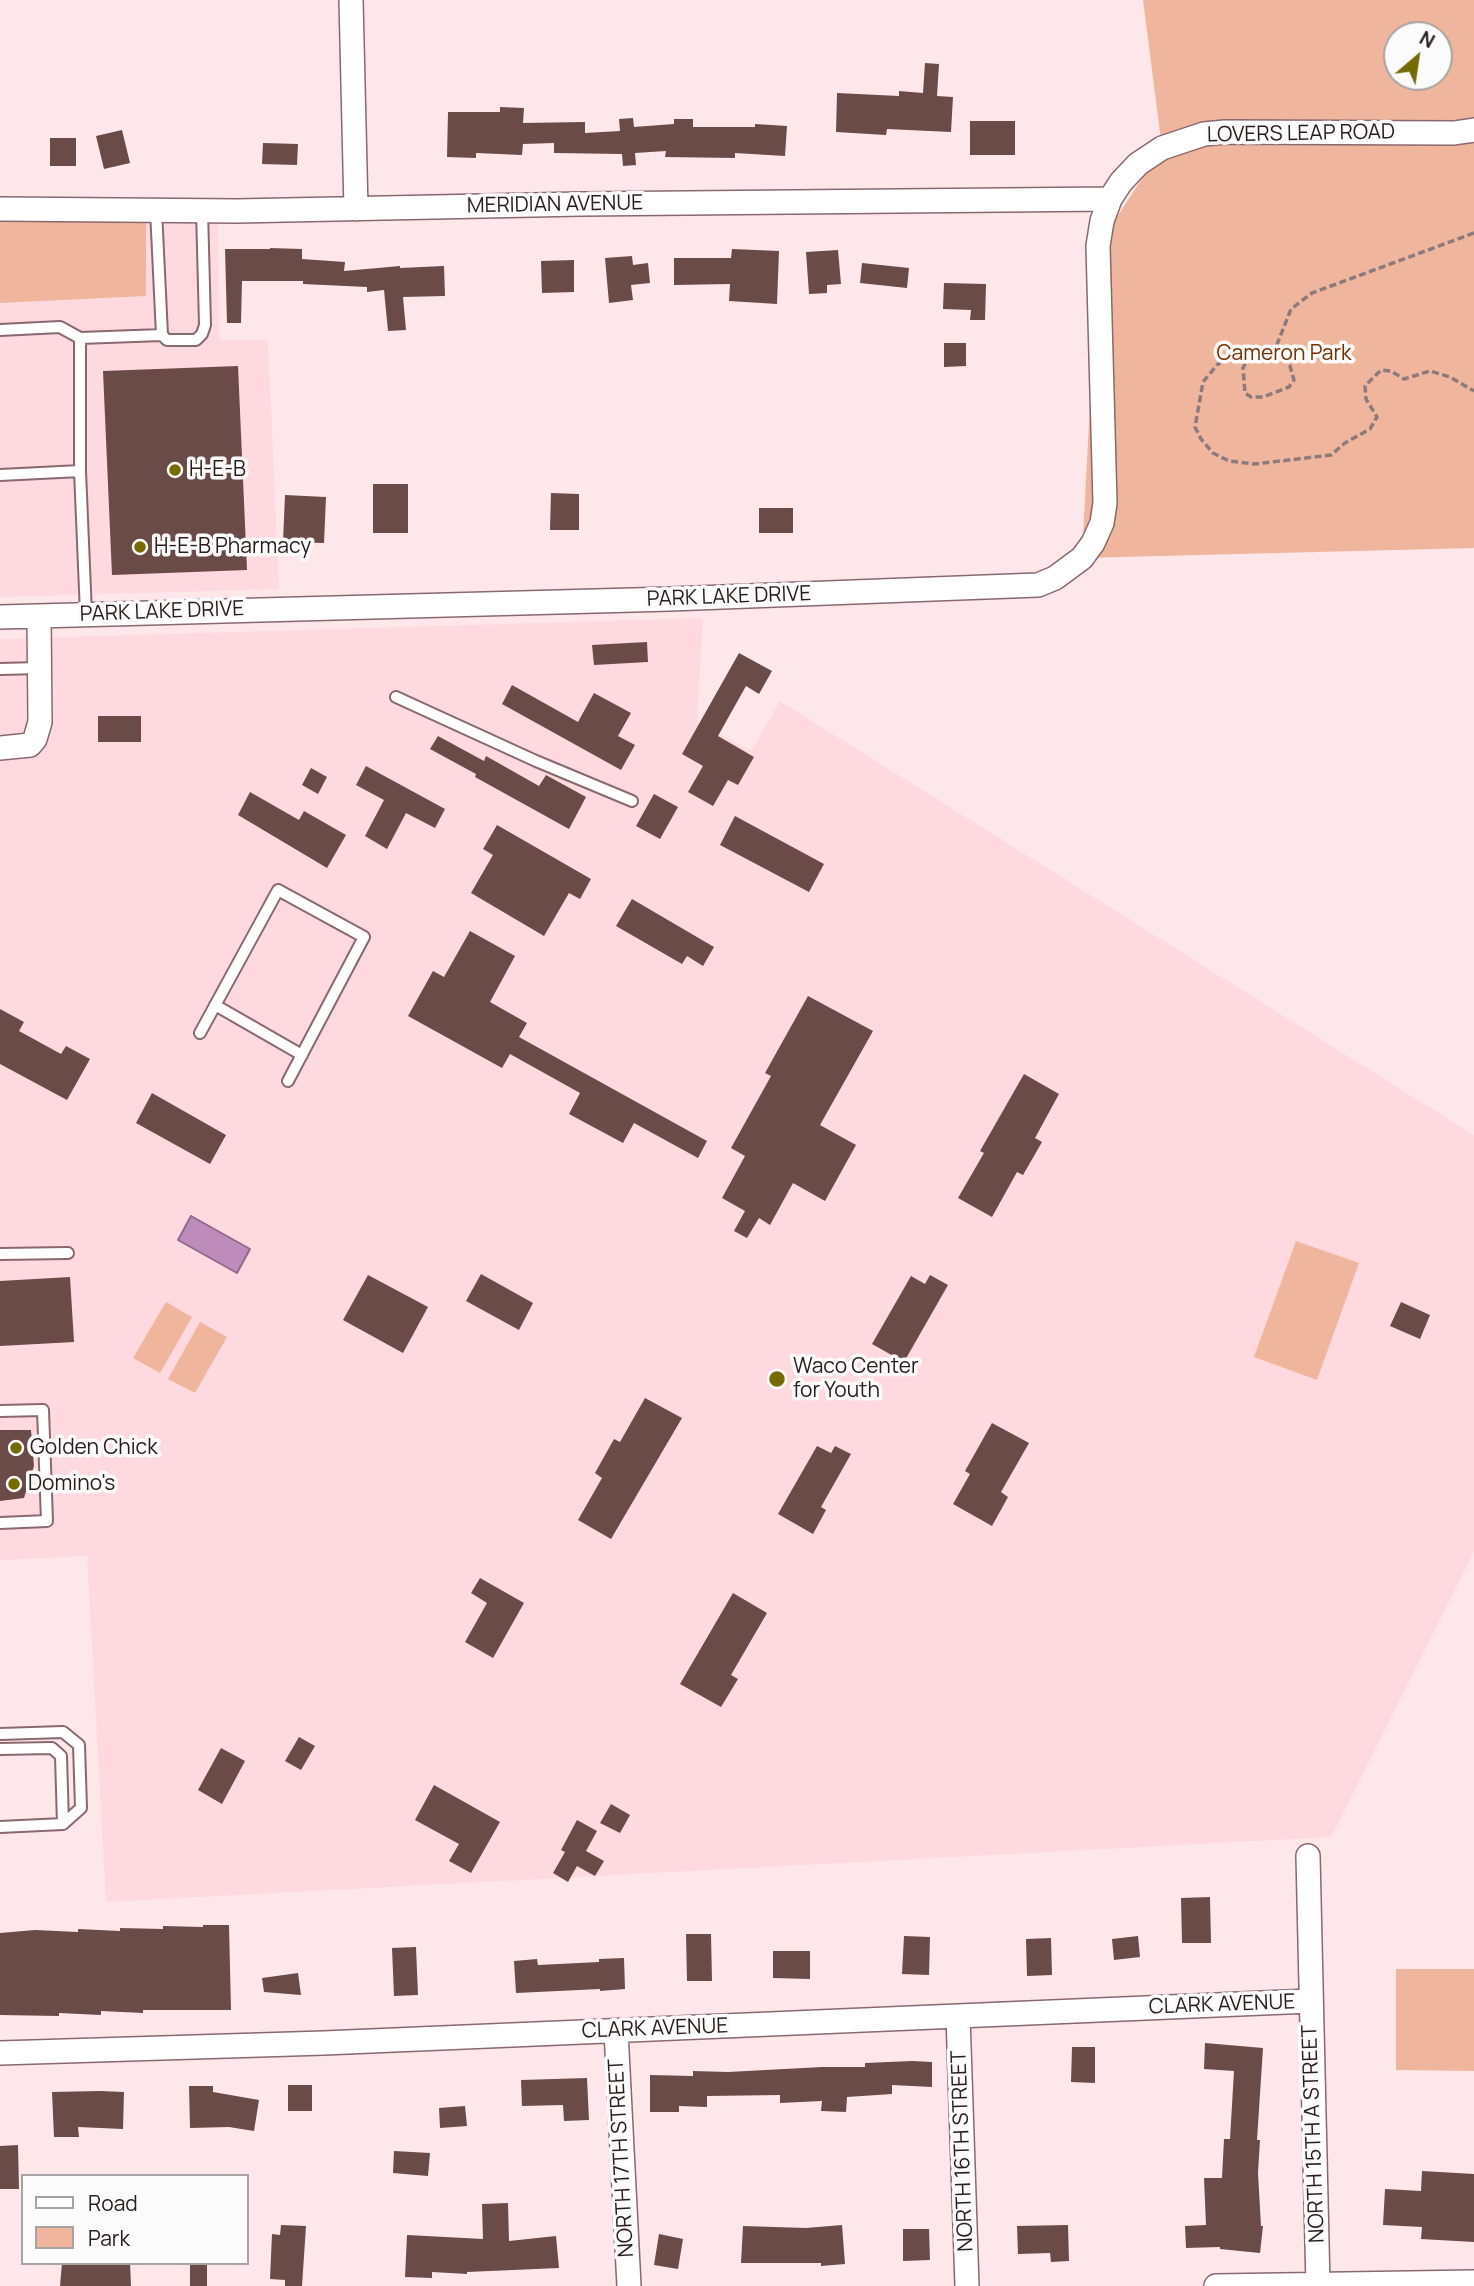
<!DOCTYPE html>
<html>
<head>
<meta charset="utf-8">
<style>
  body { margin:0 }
  #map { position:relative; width:1474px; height:2286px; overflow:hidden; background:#fee7eb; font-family:Manrope,sans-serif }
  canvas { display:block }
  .legend { position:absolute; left:21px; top:2174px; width:228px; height:91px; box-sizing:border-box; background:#fbfbfb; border:2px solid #a7a2a3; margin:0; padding:9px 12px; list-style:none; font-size:21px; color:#291c1e }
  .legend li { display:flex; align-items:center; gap:14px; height:35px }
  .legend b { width:35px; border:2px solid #a7a2a3 }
  .north { position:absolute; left:1383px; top:21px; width:70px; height:70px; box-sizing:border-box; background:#fbfbfb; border:2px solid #a7a2a3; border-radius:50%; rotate:29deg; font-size:19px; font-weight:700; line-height:28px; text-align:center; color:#291c1e }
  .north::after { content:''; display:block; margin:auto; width:24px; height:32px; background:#766a02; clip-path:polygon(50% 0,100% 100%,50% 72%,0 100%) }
</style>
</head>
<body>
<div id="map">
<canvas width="1474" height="2286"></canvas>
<ul class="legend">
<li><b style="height:9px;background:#fff"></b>Road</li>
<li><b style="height:19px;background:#f0b69d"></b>Park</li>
</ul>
<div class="north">N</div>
</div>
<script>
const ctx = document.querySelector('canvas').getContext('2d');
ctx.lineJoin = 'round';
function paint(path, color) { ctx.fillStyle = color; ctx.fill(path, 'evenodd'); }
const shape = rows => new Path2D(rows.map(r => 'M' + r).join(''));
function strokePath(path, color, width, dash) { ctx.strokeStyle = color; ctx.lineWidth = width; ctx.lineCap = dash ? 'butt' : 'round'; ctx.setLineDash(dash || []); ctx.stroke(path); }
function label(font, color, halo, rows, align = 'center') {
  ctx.font = font + ' Manrope,sans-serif'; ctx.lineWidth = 7; ctx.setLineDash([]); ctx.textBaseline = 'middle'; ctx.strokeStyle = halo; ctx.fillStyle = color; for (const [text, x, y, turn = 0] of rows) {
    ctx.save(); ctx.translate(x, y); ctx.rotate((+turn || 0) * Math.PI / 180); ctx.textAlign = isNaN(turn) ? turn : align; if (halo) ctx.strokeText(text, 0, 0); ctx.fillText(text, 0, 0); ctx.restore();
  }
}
paint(shape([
  [146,218,218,220,219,340,268,340,279,589,0,597,0,303,145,296],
  [703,618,697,722,751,751,780,701,1474,1135,1474,1551,1331,1837,106,1902,87,1556,0,1560,0,639]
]), '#fed9df');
paint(shape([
  [1143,0,1474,0,1474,548,1082,558,1098,246,1162,148],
  [1397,35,1439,35,1439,77,1397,77],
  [146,218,146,296,0,303,0,219],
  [1296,1241,1359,1263,1317,1380,1254,1357],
  [166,1302,192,1317,160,1373,133,1358],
  [200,1322,227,1337,195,1393,168,1379],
  [1396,1969,1474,1969,1474,2071,1396,2070]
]), '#f0b69d');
const water = shape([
  [191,1216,250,1249,237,1273,178,1240,191,1216]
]);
paint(water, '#be8cbb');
strokePath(water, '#916a8c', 2);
paint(shape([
  [925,63,939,64,937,96,953,97,951,132,887,129,886,135,836,132,837,93,899,96,899,91,923,93],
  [500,107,524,108,523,123,585,122,585,133,620,131,619,119,633,118,634,127,674,124,674,119,693,119,693,127,755,127,755,124,787,126,785,156,735,153,735,158,665,157,666,151,635,153,636,165,623,166,622,154,554,153,554,143,523,144,522,155,476,153,476,158,447,157,448,112,500,112],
  [970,121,1015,121,1015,155,970,155],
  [122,130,130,163,104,169,96,136],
  [50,138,76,138,76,166,50,166],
  [263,143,298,144,297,165,262,164],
  [270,248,302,249,302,259,345,262,344,271,400,266,400,268,444,266,445,296,403,297,406,330,388,331,384,290,367,292,367,287,303,284,303,281,242,281,241,323,227,323,225,249,270,249],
  [732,249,779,251,777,304,729,301,730,284,674,285,674,258,731,258],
  [838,250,841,284,827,285,827,293,809,294,806,252],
  [632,256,633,265,648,263,650,283,631,285,633,300,609,303,605,258],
  [574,260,574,292,542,293,541,261],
  [862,263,909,268,907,288,860,283],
  [944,283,986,284,985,320,970,320,971,310,943,309],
  [944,343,966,343,966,366,944,367],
  [238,366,247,570,112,575,103,371],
  [373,484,408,484,408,533,373,533],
  [551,493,579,494,579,530,550,530],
  [285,495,326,497,324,543,283,542],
  [759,508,793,508,793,533,759,533],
  [647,642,648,662,594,665,592,645],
  [739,653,772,671,759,694,746,686,718,736,754,757,738,785,728,780,713,806,688,792,703,766,682,754],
  [512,685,578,722,594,693,631,713,618,736,635,745,621,770,502,704],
  [98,716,141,716,141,742,98,742],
  [438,736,484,761,486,756,539,786,546,775,586,797,569,829,475,777,476,774,430,749],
  [366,766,445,809,435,828,406,813,387,849,365,836,384,800,356,785],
  [311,768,327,777,318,794,302,785],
  [250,792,299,820,304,811,346,835,327,868,238,815],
  [654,794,678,807,660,839,636,826],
  [735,816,824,864,809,892,720,845],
  [497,825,591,879,580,899,569,893,544,936,471,893,493,855,483,849],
  [632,899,714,947,703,966,687,956,682,964,616,926],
  [470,931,515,956,490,1002,527,1023,519,1037,707,1141,698,1158,634,1123,623,1143,569,1114,580,1093,510,1054,502,1068,408,1016,433,971,444,977],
  [808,996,873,1031,820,1125,856,1145,825,1201,793,1183,770,1225,759,1218,747,1238,734,1231,745,1211,722,1198,745,1156,731,1148,771,1076,765,1073],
  [0,1009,24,1022,19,1031,61,1054,66,1046,90,1059,67,1100,0,1064],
  [1024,1074,1059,1094,1035,1138,1042,1142,1023,1175,1017,1172,992,1217,958,1198,984,1153,980,1151],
  [152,1093,226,1135,210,1164,136,1123],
  [481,1274,533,1303,519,1330,466,1301],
  [368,1275,428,1307,403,1353,343,1320],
  [930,1275,948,1285,904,1362,872,1344,911,1276,925,1284],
  [70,1277,74,1342,0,1346,0,1281],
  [1401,1302,1430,1315,1420,1339,1390,1326],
  [645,1398,682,1418,611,1539,578,1520,602,1478,595,1473,614,1439,620,1442],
  [992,1423,1029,1443,1001,1492,1008,1497,992,1526,953,1504,970,1474,965,1471],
  [0,1430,31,1430,34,1466,24,1498,0,1501],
  [817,1446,831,1453,835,1446,851,1454,821,1507,826,1510,813,1534,778,1514],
  [480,1578,524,1603,493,1658,465,1642,487,1603,471,1593],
  [733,1593,767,1613,731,1675,738,1679,721,1707,680,1684],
  [299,1737,315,1746,301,1770,285,1761],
  [221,1748,245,1761,222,1804,198,1790],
  [434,1785,500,1822,471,1873,449,1861,459,1844,415,1820],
  [611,1804,630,1815,620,1833,600,1823],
  [577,1820,597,1831,586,1851,604,1861,595,1876,577,1866,568,1882,553,1873,565,1852,561,1850],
  [1210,1897,1211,1943,1182,1943,1181,1898],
  [203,1925,229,1925,231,2010,143,2010,143,2013,101,2011,101,2015,59,2013,59,2016,0,2015,0,1933,35,1930,78,1932,78,1929,120,1931,120,1928,163,1929,163,1926,203,1927],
  [686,1934,711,1934,712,1981,687,1981],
  [904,1936,930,1937,929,1975,902,1974],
  [1138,1936,1140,1957,1114,1960,1112,1939],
  [1051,1938,1052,1975,1027,1976,1026,1939],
  [416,1947,418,1995,394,1996,392,1948],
  [773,1951,810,1951,810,1979,773,1978],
  [624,1958,625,1989,600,1991,600,1989,516,1993,514,1961,537,1959,538,1965,599,1962,599,1959],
  [298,1973,301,1995,264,1992,262,1978],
  [1205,2043,1263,2048,1257,2140,1260,2140,1258,2173,1261,2226,1263,2226,1260,2253,1220,2249,1220,2247,1186,2248,1185,2226,1206,2225,1204,2178,1222,2178,1224,2139,1230,2139,1234,2071,1204,2069],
  [1072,2047,1095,2047,1095,2083,1071,2082],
  [912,2061,932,2062,932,2087,892,2085,892,2094,847,2097,846,2112,821,2111,822,2101,780,2103,780,2095,707,2096,707,2107,679,2106,679,2112,650,2112,650,2075,693,2076,693,2071,728,2072,822,2067,865,2067,865,2063],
  [587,2078,589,2120,564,2121,563,2105,522,2106,521,2080],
  [288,2085,312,2085,312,2111,288,2111],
  [189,2086,213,2086,213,2092,259,2100,254,2131,229,2127,190,2128],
  [100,2091,124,2092,123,2129,78,2127,79,2137,54,2137,52,2092],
  [465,2106,467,2126,440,2128,439,2108],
  [18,2145,19,2189,0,2189,0,2146],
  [394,2151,430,2153,428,2176,393,2173],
  [1422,2171,1474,2174,1474,2242,1421,2239,1422,2227,1383,2225,1385,2189,1421,2191],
  [508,2203,509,2241,556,2236,559,2268,467,2272,467,2274,432,2272,432,2278,405,2277,407,2235,483,2239,482,2204],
  [281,2225,306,2226,302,2286,285,2286,285,2280,270,2279,272,2234,280,2235],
  [842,2225,845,2264,821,2266,821,2263,741,2263,743,2226,806,2228],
  [1068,2225,1069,2261,1051,2262,1050,2253,1018,2254,1017,2226],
  [903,2229,929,2229,930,2260,903,2261],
  [659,2234,683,2239,678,2269,654,2265],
  [62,2263,130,2263,131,2286,60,2286],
  [190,2263,207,2263,207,2286,190,2286]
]), '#6a4b48');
const service = shape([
  [0,330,60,327,80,338],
  [162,335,167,340,196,340,202,334,205,325,202,210],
  [0,475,80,471],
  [86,614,80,471,80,338,162,335,156,210],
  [0,669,39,668],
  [396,697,536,761,632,801],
  [215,1005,302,1055],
  [200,1033,278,890,364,937,288,1081],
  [0,1254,68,1253],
  [0,1411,43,1410,47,1521,0,1523],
  [0,1734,63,1732,79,1745,81,1808,63,1824,0,1827],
  [0,1749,52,1748,61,1756,63,1824]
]);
const minor = shape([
  [351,0,356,209],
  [0,209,237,211,582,204,1110,199],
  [0,617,670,599,1038,585,1055,578,1082,558,1093,543,1102,523,1105,503,1098,246,1102,221,1110,199,1121,182,1138,164,1162,148,1204,134,1225,132,1454,133,1474,130],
  [0,748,30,745,35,739,40,722,39,616],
  [1308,1856,1318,2286],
  [958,2016,967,2286],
  [616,2031,629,2286],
  [0,2053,324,2043,1310,2001],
  [1216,2286,1474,2282]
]);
strokePath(service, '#89686e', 14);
strokePath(minor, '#89686e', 26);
strokePath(shape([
  [1474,233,1312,293,1291,309,1276,347,1290,366,1294,380,1289,387,1263,397,1251,397,1245,393,1243,368,1250,354,1246,348,1238,350,1217,365,1203,382,1195,427,1201,439,1213,453,1229,461,1255,464,1331,455,1345,443,1370,429,1377,417,1366,399,1365,386,1381,370,1391,371,1404,379,1430,371,1450,377,1474,391]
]), '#8c7a7d', 3.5, [7, 3.5]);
strokePath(service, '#fff', 10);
strokePath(minor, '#fff', 23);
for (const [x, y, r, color] of [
  [175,470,7,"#766a02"],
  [140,547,7,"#766a02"],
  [777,1379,9,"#766a02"],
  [16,1448,7,"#766a02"],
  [14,1484,7,"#766a02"]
]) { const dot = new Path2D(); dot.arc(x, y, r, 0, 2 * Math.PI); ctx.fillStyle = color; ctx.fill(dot); strokePath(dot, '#fbfbfb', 2.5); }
label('21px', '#291c1e', '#fbfbfb', [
  ["LOVERS LEAP ROAD",1301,134,-1],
  ["MERIDIAN AVENUE",555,205,-1],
  ["PARK LAKE DRIVE",729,597,-2],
  ["PARK LAKE DRIVE",162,612,-2],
  ["CLARK AVENUE",1222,2005,-2],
  ["CLARK AVENUE",655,2029,-2],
  ["NORTH 15TH A STREET",1314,2134,-92],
  ["NORTH 16TH STREET",963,2151,-92],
  ["NORTH 17TH STREET",622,2158,-93]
]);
label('21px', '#782d00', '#fbfbfb', [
  ["Cameron Park",1284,354]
]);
label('21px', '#291c1e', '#fbfbfb', [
  ["H-E-B",189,470],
  ["H-E-B Pharmacy",154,547],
  ["Waco Center",793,1367],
  ["for Youth",793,1391],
  ["Golden Chick",30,1448],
  ["Domino's",28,1484]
], 'left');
</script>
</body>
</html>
